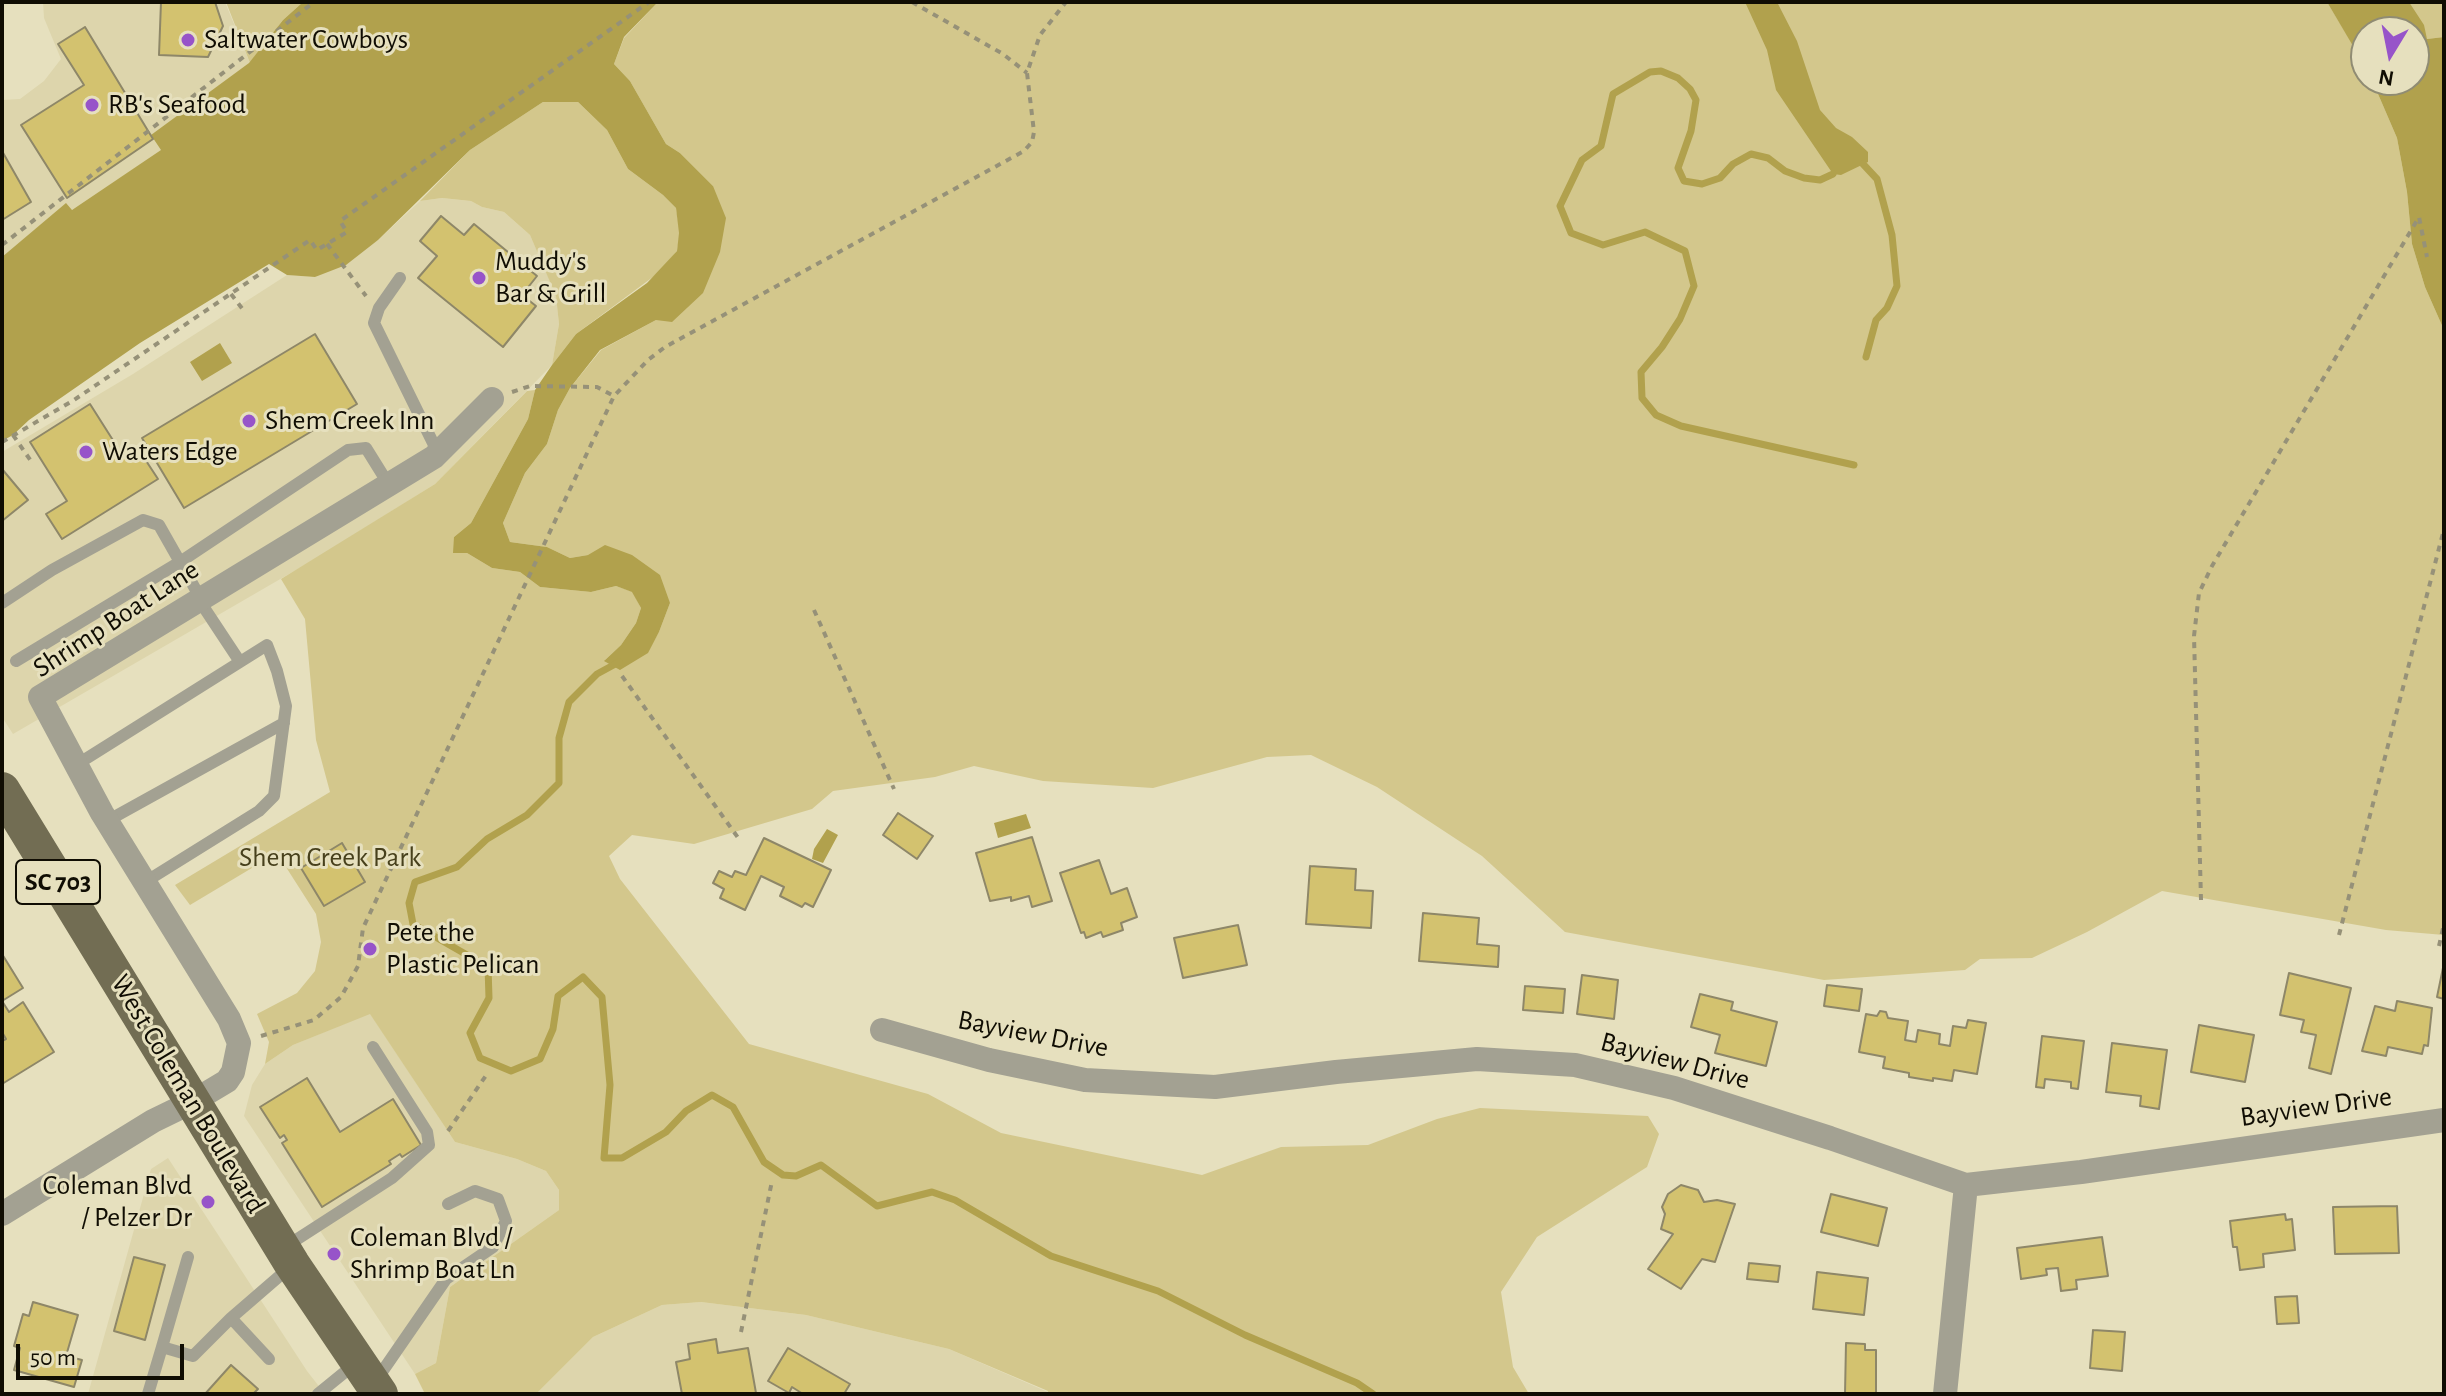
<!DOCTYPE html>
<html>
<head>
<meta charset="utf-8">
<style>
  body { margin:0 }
  #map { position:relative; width:2446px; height:1396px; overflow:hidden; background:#e6e0be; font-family:"Alegreya Sans",sans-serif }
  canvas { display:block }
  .frame { position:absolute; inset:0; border:4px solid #100d03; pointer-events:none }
  .north { position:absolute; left:2350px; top:16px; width:80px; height:80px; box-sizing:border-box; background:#e6e0be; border:2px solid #908c73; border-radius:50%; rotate:190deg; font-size:22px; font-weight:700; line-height:32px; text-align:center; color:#100d03 }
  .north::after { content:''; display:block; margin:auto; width:28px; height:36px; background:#9754c9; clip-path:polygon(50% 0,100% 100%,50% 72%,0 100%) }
  .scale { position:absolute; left:16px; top:1344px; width:168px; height:36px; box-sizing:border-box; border:4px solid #100d03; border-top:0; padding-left:10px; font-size:24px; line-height:28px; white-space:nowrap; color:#100d03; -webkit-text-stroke:6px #e6e0be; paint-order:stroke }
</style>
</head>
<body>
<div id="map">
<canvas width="2446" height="1396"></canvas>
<div class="frame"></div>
<div class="north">N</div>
<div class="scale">50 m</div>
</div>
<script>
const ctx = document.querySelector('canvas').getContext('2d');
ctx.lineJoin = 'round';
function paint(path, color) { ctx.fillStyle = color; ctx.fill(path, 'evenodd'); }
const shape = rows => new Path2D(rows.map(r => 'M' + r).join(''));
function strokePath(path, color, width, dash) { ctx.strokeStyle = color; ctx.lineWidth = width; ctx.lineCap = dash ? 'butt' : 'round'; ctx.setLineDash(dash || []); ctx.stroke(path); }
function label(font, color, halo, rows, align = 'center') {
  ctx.font = font + ' "Alegreya Sans",sans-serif'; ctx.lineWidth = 6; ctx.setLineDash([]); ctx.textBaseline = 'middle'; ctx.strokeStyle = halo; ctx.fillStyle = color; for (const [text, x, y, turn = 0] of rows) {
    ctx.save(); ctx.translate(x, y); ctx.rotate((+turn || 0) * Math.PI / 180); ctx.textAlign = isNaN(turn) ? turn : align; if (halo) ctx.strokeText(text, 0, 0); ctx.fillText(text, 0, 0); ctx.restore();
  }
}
paint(shape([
  [43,2,225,2,250,63,152,135,162,150,72,210,66,204,2,257,2,100,20,99,44,81,61,59,44,18],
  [442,198,471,201,482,207,504,212,530,235,556,295,559,324,552,365,435,484,320,556,13,734,2,717,2,452,133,374,287,275,315,277,378,240,420,201],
  [370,1013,455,1142,517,1159,546,1171,559,1190,559,1210,450,1287,436,1363,415,1374,244,1116,252,1085,265,1064,293,1045],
  [168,1158,307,1371,325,1394,88,1394,151,1169],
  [701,1302,806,1315,949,1349,1048,1392,1047,1394,536,1394,593,1337,662,1305]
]), '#ddd5ac');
paint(shape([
  [226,2,303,2,283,20,250,63],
  [658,2,2327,2,2364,63,2366,80,2372,80,2397,138,2407,192,2412,244,2425,287,2444,330,2444,935,2386,930,2162,891,2087,932,2032,958,1980,959,1965,970,1824,980,1565,932,1482,856,1377,787,1311,755,1267,757,1153,788,1043,781,974,766,935,777,833,791,812,809,694,844,632,835,609,856,620,879,749,1044,928,1094,1001,1133,1202,1175,1281,1147,1368,1145,1437,1119,1480,1108,1648,1116,1659,1134,1647,1167,1537,1237,1501,1292,1513,1367,1529,1394,1047,1394,1048,1391,949,1349,806,1315,701,1302,662,1305,593,1337,536,1394,425,1394,415,1374,436,1363,450,1287,559,1210,559,1190,546,1171,517,1159,455,1142,370,1014,293,1045,265,1064,269,1042,257,1014,297,993,315,971,321,942,316,914,277,853,190,905,175,885,330,792,316,740,305,619,281,579,435,484,527,391,535,390,528,419,471,523,454,537,467,553,492,568,520,572,540,587,591,592,616,586,633,592,641,608,636,623,621,645,605,660,647,653,659,632,670,603,588,555,570,558,547,547,510,542,503,523,525,473,547,444,558,410,570,388,601,350,656,320,713,186,680,153,666,144,630,81,614,64,624,38],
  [2409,2,2444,2,2444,37,2427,39],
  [543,102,578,102,607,130,628,169,663,195,676,208,680,233,677,251,661,271,576,334,552,365,559,324,556,296,530,235,504,212,482,207,471,201,442,198,420,201,470,150]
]), '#d3c78c');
paint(shape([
  [303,2,658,2,624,37,614,64,630,81,666,144,680,153,713,186,726,218,720,252,703,293,672,322,656,320,600,350,570,388,558,410,547,444,525,473,503,523,510,542,547,547,570,558,588,555,605,545,632,555,660,575,670,603,659,632,648,653,620,670,604,661,621,645,636,623,641,608,632,592,616,586,591,592,540,587,520,572,492,568,467,553,453,553,454,537,471,523,528,419,535,390,552,365,576,334,647,283,677,251,679,233,676,208,663,195,628,169,607,130,578,102,543,102,470,150,378,240,346,265,315,277,287,275,269,264,140,343,29,420,13,435,2,441,2,257,66,203,72,210,161,150,151,135,249,63,283,20],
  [1745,2,1777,2,1797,41,1820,110,1836,128,1852,137,1868,152,1868,162,1841,175,1833,174,1776,90,1767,50],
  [2327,2,2409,2,2424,25,2427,39,2444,37,2444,330,2425,287,2412,244,2407,192,2397,138,2372,80,2414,80,2414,32,2366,32,2366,68],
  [220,343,232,363,202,381,190,362],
  [1026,814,1031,828,998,838,994,823],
  [827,829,838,835,823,863,812,859,814,849]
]), '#b1a14d');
strokePath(shape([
  [1863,164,1877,179,1892,235,1897,286,1887,308,1876,320,1866,357],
  [1833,174,1820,180,1804,178,1785,171,1768,158,1751,154,1733,164,1720,178,1702,184,1684,181,1678,168,1691,131,1696,100,1690,89,1678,78,1661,71,1650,72,1613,94,1601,146,1582,160,1560,206,1571,233,1603,245,1645,232,1685,251,1694,286,1680,319,1662,347,1641,372,1642,398,1656,415,1681,426,1854,465],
  [619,662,597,674,569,702,559,738,559,783,527,815,487,839,457,867,415,882,409,903,413,924,488,967,489,998,470,1033,480,1058,511,1071,540,1059,553,1029,558,996,583,977,602,997,610,1085,604,1158,622,1158,666,1132,686,1111,712,1095,733,1107,764,1162,783,1175,796,1176,821,1165,877,1206,932,1192,955,1200,1051,1256,1158,1291,1245,1335,1357,1383,1373,1394]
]), '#b1a14d', 7);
const building = shape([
  [161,2,215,2,223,26,208,57,159,55,161,2],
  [85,27,153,139,67,198,21,125,84,85,58,44,85,27],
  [2,151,31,202,2,220,2,151],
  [441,216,464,235,474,224,537,276,522,295,536,306,503,347,418,278,437,256,420,241,441,216],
  [315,334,357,404,184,508,142,438,315,334],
  [90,404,123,456,137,447,158,479,62,539,46,514,67,501,30,442,90,404],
  [2,469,28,500,2,521,2,469],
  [898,813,933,836,917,859,883,835,898,813],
  [1032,837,1052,901,1032,907,1029,896,1011,901,1011,897,990,901,976,853,1032,837],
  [764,838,831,870,813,907,805,903,802,907,780,896,784,887,761,876,745,910,720,898,724,889,713,883,719,871,732,877,735,871,746,875,764,838],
  [342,843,365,882,324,906,301,868,342,843],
  [1099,860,1111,894,1127,888,1137,917,1121,923,1123,930,1103,937,1101,932,1086,938,1084,932,1081,933,1060,873,1099,860],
  [1310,866,1356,869,1355,890,1373,891,1371,928,1306,924,1310,866],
  [1423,913,1479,918,1477,944,1499,946,1498,967,1419,961,1423,913],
  [1238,925,1247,965,1183,978,1174,938,1238,925],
  [2,954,23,988,2,1001,9,1012,23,1002,54,1052,2,1084,2,1041,6,1039,2,1032,2,954],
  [2444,963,2444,999,2437,997,2444,963],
  [2289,973,2351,988,2331,1074,2309,1068,2316,1035,2301,1032,2304,1020,2280,1015,2289,973],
  [1582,975,1618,980,1614,1019,1577,1014,1582,975],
  [1827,985,1862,989,1859,1011,1824,1006,1827,985],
  [1525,986,1565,989,1563,1013,1523,1010,1525,986],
  [1700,994,1733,1002,1731,1010,1777,1022,1766,1066,1715,1053,1720,1035,1691,1027,1700,994],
  [2397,1001,2432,1008,2428,1046,2424,1045,2422,1054,2388,1047,2386,1056,2362,1051,2375,1006,2395,1011,2397,1001],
  [1880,1011,1886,1012,1888,1018,1908,1021,1905,1040,1916,1042,1918,1030,1940,1034,1939,1044,1950,1046,1953,1026,1966,1028,1968,1020,1986,1023,1977,1074,1954,1070,1952,1081,1933,1078,1933,1081,1909,1077,1909,1073,1883,1068,1885,1057,1859,1052,1866,1014,1877,1016,1880,1011],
  [2199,1025,2254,1035,2245,1082,2191,1072,2199,1025],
  [2042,1036,2084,1041,2078,1089,2071,1088,2071,1082,2045,1079,2044,1088,2036,1087,2042,1036],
  [2112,1043,2167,1050,2159,1109,2140,1106,2141,1096,2106,1092,2112,1043],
  [307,1078,340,1132,393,1099,421,1145,402,1157,400,1154,389,1161,391,1164,322,1207,282,1143,287,1140,284,1135,280,1138,260,1107,307,1078],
  [1681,1185,1698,1190,1704,1202,1717,1200,1735,1204,1715,1262,1702,1259,1681,1289,1648,1269,1673,1234,1661,1229,1665,1214,1662,1207,1668,1194,1681,1185],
  [1831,1194,1887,1208,1878,1246,1821,1232,1831,1194],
  [2397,1206,2399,1253,2335,1254,2333,1207,2397,1206],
  [2285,1214,2286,1220,2292,1219,2295,1250,2263,1254,2264,1267,2240,1270,2237,1247,2233,1247,2230,1221,2285,1214],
  [2102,1237,2108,1276,2076,1280,2077,1289,2061,1291,2058,1268,2046,1269,2047,1275,2021,1279,2017,1248,2102,1237],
  [134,1257,165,1265,145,1340,114,1331,134,1257],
  [1749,1263,1780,1266,1778,1282,1747,1279,1749,1263],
  [1817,1272,1868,1278,1864,1315,1813,1309,1817,1272],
  [2297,1296,2299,1323,2277,1324,2275,1297,2297,1296],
  [33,1302,78,1315,66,1356,82,1360,74,1387,14,1370,20,1348,14,1346,23,1314,29,1316,33,1302],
  [2093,1330,2125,1332,2122,1371,2090,1368,2093,1330],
  [716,1339,718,1353,748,1348,756,1393,682,1394,676,1362,690,1359,688,1344,716,1339],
  [1846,1343,1865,1344,1865,1350,1876,1350,1876,1394,1845,1394,1846,1343],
  [788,1348,850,1384,844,1394,803,1394,792,1387,789,1393,768,1381,788,1348],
  [231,1365,258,1389,253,1394,205,1394,231,1365]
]);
paint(building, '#d3c26f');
strokePath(building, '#8e8768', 2);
strokePath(shape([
  [912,2,1003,54,1027,73],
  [327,244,366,296],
  [2,245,314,2],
  [231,294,244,311],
  [512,392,530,386,597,387,614,396],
  [13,435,33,464],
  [2,442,74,400,310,240,317,250,347,232,340,221,649,2],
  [814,610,894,789],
  [622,676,739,839],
  [2201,900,2194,636,2199,593,2212,566,2419,217,2427,257],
  [2339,935,2444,529],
  [2439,946,2444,924],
  [261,1036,314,1020,341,997,358,966,363,928,614,396,648,360,665,347,1024,151,1032,142,1034,132,1027,73,1040,35,1066,2],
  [448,1131,487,1074],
  [741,1332,772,1181]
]), '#969178', 4, [6, 6]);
strokePath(shape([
  [400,278,379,308,374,323,438,453],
  [199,600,240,662],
  [2,603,52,570,143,520,159,525,201,599],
  [16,661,180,562,348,450,366,448,389,485],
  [76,765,267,645,277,671,286,706,274,796,259,811,145,882],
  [107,821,284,723],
  [285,1247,392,1178,429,1145,427,1132,373,1047],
  [162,1347,188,1257],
  [269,1359,231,1318,290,1267],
  [375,1382,446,1279,493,1247,506,1221,498,1199,475,1191,448,1204],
  [148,1394,162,1347,193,1356,231,1318],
  [318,1394,356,1363]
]), '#a3a192', 12);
strokePath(shape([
  [882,1030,989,1060,1085,1080,1215,1087,1336,1072,1477,1059,1575,1065,1674,1088,1830,1138,1966,1185,2081,1172,2444,1120],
  [2,1214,153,1121,192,1102,227,1081,233,1072,239,1043,229,1019,102,813,40,697,434,457,492,399],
  [1945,1394,1966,1185]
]), '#a3a192', 24);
strokePath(shape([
  [2,790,292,1264,380,1394]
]), '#726d53', 36);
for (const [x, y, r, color] of [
  [188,40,8,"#9754c9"],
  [92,105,8,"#9754c9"],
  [479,278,8,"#9754c9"],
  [249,421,8,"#9754c9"],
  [86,452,8,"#9754c9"],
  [370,949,8,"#9754c9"],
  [208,1202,8,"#9754c9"],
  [334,1254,8,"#9754c9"]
]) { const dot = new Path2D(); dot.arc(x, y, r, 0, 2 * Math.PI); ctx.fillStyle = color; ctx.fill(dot); strokePath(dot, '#e6e0be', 3); }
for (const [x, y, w] of [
  [58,882,84]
]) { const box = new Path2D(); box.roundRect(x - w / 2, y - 22, w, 44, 6); ctx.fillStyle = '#e6e0be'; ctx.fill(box); strokePath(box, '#100d03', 2); }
label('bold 26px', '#100d03', null, [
  ["SC 703",58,882]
]);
label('28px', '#100d03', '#e6e0be', [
  ["Saltwater Cowboys",204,40],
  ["RB's Seafood",108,105],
  ["Muddy's",495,262],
  ["Bar & Grill",495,294],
  ["Shem Creek Inn",265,421],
  ["Waters Edge",102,452],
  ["Pete the",386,933],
  ["Plastic Pelican",386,965],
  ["Coleman Blvd",192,1186,"right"],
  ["/ Pelzer Dr",192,1218,"right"],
  ["Coleman Blvd /",350,1238],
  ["Shrimp Boat Ln",350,1270]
], 'left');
label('28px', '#100d03', '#e6e0be', [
  ["Shrimp Boat Lane",116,619,-33],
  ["Bayview Drive",1033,1034,11],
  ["Bayview Drive",1675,1061,15],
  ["West Coleman Boulevard",188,1094,59],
  ["Bayview Drive",2316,1107,-8]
]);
label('28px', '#47401c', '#e6e0be', [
  ["Shem Creek Park",330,858]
]);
</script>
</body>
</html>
